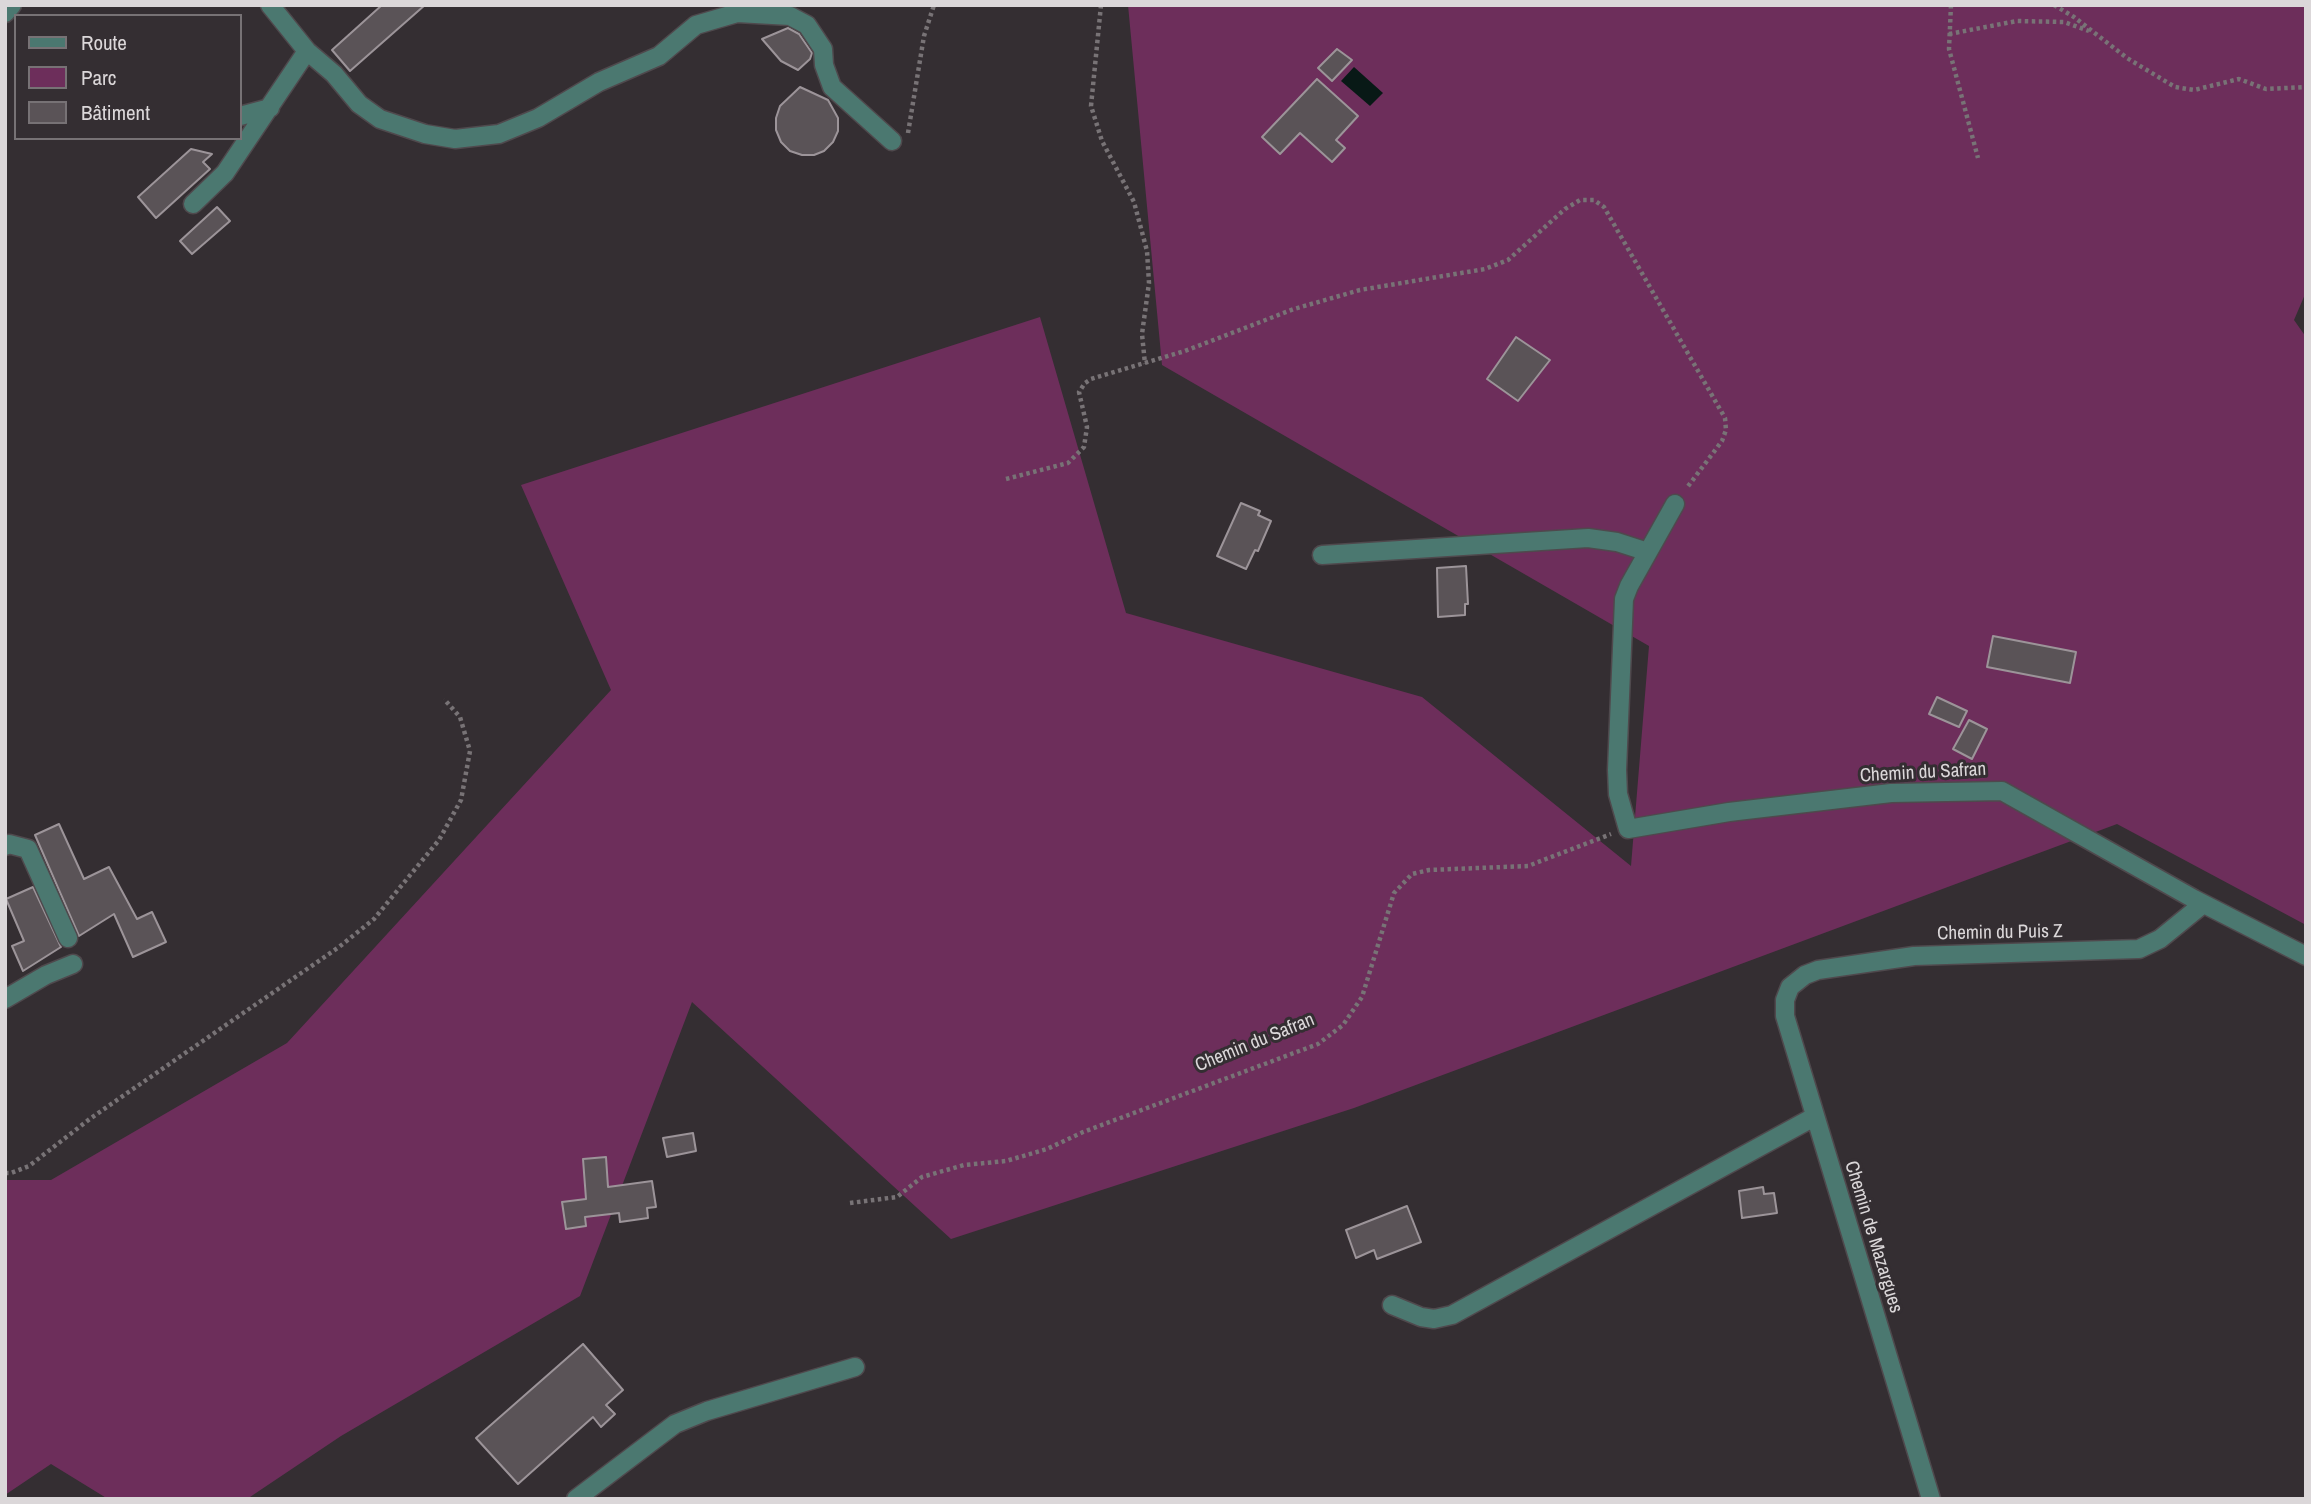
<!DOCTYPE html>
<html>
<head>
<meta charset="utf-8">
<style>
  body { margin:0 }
  #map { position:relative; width:2311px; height:1504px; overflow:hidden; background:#342e32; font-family:"Archivo Narrow",sans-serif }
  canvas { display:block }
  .frame { position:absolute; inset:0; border:7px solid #dbd7d9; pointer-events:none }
  .legend { position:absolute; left:14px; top:14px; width:228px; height:126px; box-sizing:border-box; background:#342e32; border:2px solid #777275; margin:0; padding:9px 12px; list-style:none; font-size:21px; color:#dbd7d9 }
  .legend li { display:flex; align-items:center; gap:14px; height:35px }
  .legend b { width:35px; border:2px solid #777275 }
</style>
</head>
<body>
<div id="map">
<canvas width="2311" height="1504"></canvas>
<div class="frame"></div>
<ul class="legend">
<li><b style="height:9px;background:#4b7870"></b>Route</li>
<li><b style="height:19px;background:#6d2e5b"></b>Parc</li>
<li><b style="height:19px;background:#5a5357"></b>Bâtiment</li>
</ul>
</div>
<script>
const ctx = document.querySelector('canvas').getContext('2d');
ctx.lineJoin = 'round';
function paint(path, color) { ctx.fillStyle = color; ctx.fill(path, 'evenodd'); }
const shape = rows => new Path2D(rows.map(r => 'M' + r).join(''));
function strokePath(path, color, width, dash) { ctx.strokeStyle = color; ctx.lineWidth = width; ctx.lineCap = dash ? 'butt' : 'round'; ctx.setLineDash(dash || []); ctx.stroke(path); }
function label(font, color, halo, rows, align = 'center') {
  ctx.font = font + ' "Archivo Narrow",sans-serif'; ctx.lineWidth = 6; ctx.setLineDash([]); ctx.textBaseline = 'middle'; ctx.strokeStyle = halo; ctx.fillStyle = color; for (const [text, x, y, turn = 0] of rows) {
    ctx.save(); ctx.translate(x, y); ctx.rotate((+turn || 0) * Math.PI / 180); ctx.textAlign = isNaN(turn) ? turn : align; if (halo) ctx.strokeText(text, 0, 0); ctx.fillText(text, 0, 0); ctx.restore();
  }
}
paint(shape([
  [1128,5,2306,5,2306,292,2294,320,2306,337,2306,925,2117,824,1354,1108,951,1239,692,1002,580,1296,341,1436,247,1499,108,1499,51,1464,5,1495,5,1180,51,1180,287,1043,611,690,521,485,1040,317,1126,613,1422,697,1631,866,1649,646,1162,365]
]), '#6d2e5b');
paint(shape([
  [1354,67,1383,93,1370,106,1341,81]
]), '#081916');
const building = shape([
  [382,5,425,5,350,71,332,50,382,5],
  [788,28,799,34,812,53,810,59,798,70,781,61,762,39,788,28],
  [1337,49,1352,60,1332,81,1318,68,1337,49],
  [1317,79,1358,116,1336,140,1345,148,1332,162,1300,133,1280,154,1262,137,1317,79],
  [800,87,828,100,838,118,838,131,833,142,824,151,814,155,802,155,790,151,781,142,776,130,776,118,780,106,800,87],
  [191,149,212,154,203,162,210,169,156,218,138,197,191,149],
  [217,207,230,221,192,254,180,241,217,207],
  [1516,337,1550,360,1518,401,1487,379,1516,337],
  [1241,503,1260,511,1258,515,1271,521,1258,551,1255,550,1246,569,1217,556,1241,503],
  [1466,566,1468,604,1465,604,1465,615,1438,617,1437,568,1466,566],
  [1993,636,2076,652,2070,683,1987,667,1993,636],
  [1937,697,1967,711,1959,727,1929,714,1937,697],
  [1969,720,1987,729,1972,759,1953,749,1969,720],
  [59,824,84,879,109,867,137,919,152,912,166,942,133,957,114,914,79,936,35,835,59,824],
  [33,887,61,947,23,971,12,946,24,941,6,899,33,887],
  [693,1133,696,1151,667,1157,663,1138,693,1133],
  [606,1157,608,1187,652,1181,656,1207,647,1208,648,1218,620,1222,619,1213,585,1217,586,1226,566,1229,562,1202,586,1199,583,1159,606,1157],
  [1763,1187,1764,1194,1774,1193,1777,1213,1742,1218,1739,1191,1763,1187],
  [1407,1206,1421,1242,1377,1259,1374,1250,1356,1258,1346,1230,1407,1206],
  [583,1344,623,1390,606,1405,615,1414,601,1427,593,1417,518,1484,476,1438,583,1344]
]);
paint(building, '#5a5357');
strokePath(building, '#9c9499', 2);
const minor = shape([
  [270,5,307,51,334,74,359,104,380,119,425,134,455,139,499,134,538,118,599,82,659,56,696,25,737,13,790,16,807,25,823,49,824,65,832,87,892,141],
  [5,13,12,5],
  [240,116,270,108],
  [193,204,225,173,307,51],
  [1675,504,1629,586,1624,599,1617,770,1618,794,1628,829,1729,812,1891,793,2002,791,2194,899,2306,956],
  [1322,555,1588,538,1617,542,1648,552],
  [5,846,9,844,28,849,68,938],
  [5,999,46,975,73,964],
  [1392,1305,1421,1317,1434,1319,1452,1315,1814,1117],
  [576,1499,675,1424,707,1411,855,1367],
  [1931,1499,1785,1016,1785,1000,1790,987,1805,975,1818,970,1914,956,2139,949,2160,939,2203,904]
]);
strokePath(minor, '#4f494d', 21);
strokePath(shape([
  [1101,5,1091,106,1102,141,1134,202,1147,251,1149,283,1142,334,1145,364],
  [1951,5,1949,49,1978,158],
  [2054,5,2074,17,2127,58,2175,87,2194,90,2239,79,2266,89,2306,87],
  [1949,34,2017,21,2064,22,2089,31],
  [908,133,924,36,934,5],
  [1006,479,1068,463,1084,447,1087,427,1079,392,1085,383,1091,379,1185,351,1294,309,1360,290,1485,269,1508,260,1565,209,1580,200,1594,200,1604,207,1725,418,1726,430,1722,441,1686,489],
  [5,1173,11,1173,29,1166,91,1118,339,947,374,919,439,840,461,800,470,751,460,717,444,699],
  [850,1203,897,1197,922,1177,964,1165,1006,1161,1047,1149,1083,1132,1318,1044,1343,1025,1362,997,1394,893,1412,874,1429,870,1528,866,1611,834]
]), '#787376', 4.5, [3.5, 3.5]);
strokePath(minor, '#4b7870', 18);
label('19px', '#dbd7d9', '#342e32', [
  ["Chemin du Safran",1923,773,-3],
  ["Chemin du Puis Z",2000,933,-1],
  ["Chemin du Safran",1255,1043,-22],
  ["Chemin de Mazargues",1873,1237,73]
]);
</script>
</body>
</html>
